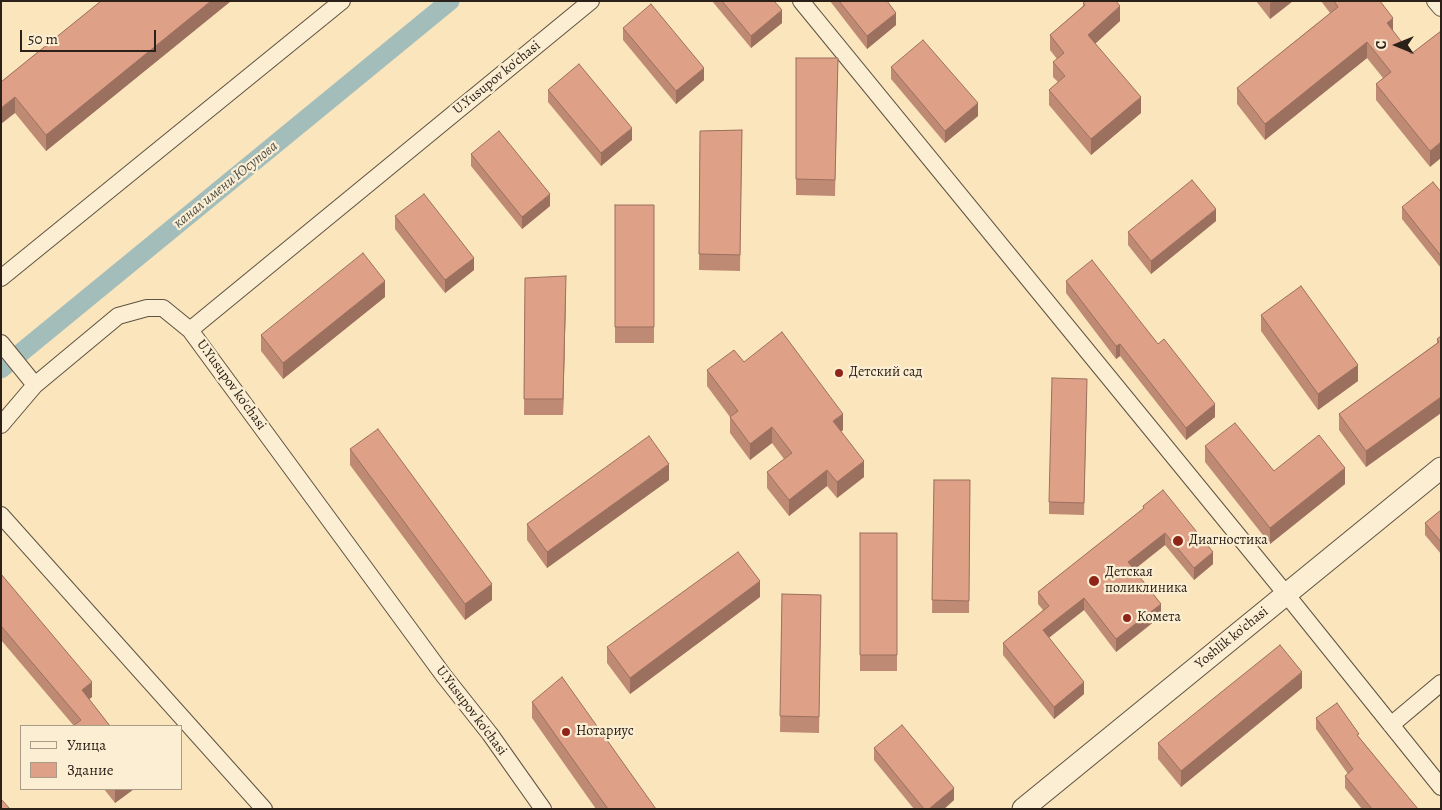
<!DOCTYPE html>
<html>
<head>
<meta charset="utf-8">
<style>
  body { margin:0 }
  #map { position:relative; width:1442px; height:810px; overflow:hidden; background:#fae5bc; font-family:Alegreya,serif }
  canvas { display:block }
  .frame { position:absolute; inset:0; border:2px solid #2b2118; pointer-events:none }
  .legend { position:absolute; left:20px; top:725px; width:162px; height:65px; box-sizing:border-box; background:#fceed3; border:1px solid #a89c88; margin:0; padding:6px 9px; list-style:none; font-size:15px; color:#2b2118 }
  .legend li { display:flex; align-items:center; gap:10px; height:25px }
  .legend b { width:25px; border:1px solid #a89c88 }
  .north { position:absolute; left:1372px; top:20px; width:50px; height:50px; -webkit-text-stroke:4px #fceed3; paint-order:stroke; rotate:270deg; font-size:14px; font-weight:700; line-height:20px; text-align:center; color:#2b2118 }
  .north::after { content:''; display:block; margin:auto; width:18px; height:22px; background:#2b2118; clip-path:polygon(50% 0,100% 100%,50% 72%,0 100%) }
  .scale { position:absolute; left:20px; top:30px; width:136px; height:22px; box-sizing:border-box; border:2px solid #2b2118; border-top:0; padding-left:6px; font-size:15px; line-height:18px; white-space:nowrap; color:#2b2118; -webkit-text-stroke:4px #fceed3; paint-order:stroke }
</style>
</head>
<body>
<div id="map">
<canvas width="1442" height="810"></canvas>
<div class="frame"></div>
<ul class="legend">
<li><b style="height:6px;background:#fceed3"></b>Улица</li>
<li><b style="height:14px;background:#dea087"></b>Здание</li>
</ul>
<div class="north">С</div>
<div class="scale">50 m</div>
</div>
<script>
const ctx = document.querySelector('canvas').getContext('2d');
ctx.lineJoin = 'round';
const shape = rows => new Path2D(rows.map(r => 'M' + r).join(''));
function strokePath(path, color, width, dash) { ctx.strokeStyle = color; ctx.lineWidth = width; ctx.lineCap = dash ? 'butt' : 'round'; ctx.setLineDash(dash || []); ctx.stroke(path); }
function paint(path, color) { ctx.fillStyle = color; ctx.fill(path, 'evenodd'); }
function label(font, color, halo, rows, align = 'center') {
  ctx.font = font + ' Alegreya,serif'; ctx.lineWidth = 4.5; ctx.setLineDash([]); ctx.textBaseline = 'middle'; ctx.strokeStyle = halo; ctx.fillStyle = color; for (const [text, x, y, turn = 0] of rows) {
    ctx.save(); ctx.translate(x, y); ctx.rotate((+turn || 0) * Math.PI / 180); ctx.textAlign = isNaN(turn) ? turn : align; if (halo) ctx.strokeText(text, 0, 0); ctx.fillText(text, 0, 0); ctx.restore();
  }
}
strokePath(shape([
  [1,369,450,1]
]), '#a2bdba', 19);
const minor = shape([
  [801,1,1286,594,1441,787],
  [1435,1,1441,8],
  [1,278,342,1],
  [1,343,35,385,1,425],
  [35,385,118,316,147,308,163,308,190,330],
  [1,515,264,809],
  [1391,725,1441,683],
  [543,809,490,734,444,676,190,330,591,1]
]);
const tertiary = shape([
  [1023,809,1441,468]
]);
strokePath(minor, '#5f5241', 18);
strokePath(tertiary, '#5f5241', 23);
strokePath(minor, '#fceed3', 16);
strokePath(tertiary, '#fceed3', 21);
paint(shape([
  [101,1,231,1,46,151,15,113,1,82],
  [712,1,774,1,782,23,751,48],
  [830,1,887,1,896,25,867,49],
  [1256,1,1293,1,1270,19],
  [1321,1,1380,1,1393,32,1411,54,1441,31,1430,167,1376,100,1376,84,1383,78,1367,58,1265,140,1237,104,1237,88,1330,13],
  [1083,3,1120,21,1095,44,1141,113,1091,155,1049,105,1049,90,1058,82,1053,77,1053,62,1057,59,1050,50,1050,35,1083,6],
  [623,28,704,80,676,104,623,40],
  [796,58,838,58,835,196,796,195],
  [891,67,978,116,945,143,891,79],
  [548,90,632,140,601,166,548,102],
  [742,130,740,271,699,270,700,131],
  [471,154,550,206,522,229,471,166],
  [1441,192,1441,268,1402,219,1402,207],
  [615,205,654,205,654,343,615,343],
  [395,216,474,270,445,293,395,229],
  [1216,221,1151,274,1128,245,1128,232],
  [525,278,566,292,563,415,524,415],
  [1066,281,1215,417,1186,440,1120,356,1116,359,1066,293],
  [385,297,283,379,261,351,261,335],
  [1261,315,1358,381,1318,410,1261,331],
  [1441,336,1441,413,1366,467,1339,430,1339,414,1437,343,1437,339],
  [744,362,843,430,841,431,864,477,837,498,827,486,789,516,767,488,767,472,784,459,772,443,750,460,730,433,730,417,707,386,707,370],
  [1087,391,1084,515,1049,514,1049,502],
  [1205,446,1274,471,1345,484,1270,544,1205,462],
  [350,449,492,600,465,620,350,465],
  [669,480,547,568,527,540,527,524],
  [934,480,970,480,969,613,932,613],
  [1143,506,1213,564,1194,580,1165,545,1134,570,1161,616,1116,652,1084,610,1049,638,1084,694,1054,719,1003,655,1003,643,1043,610,1038,604,1038,592,1143,509],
  [1441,510,1441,554,1425,535,1425,523],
  [860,533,897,533,897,671,860,671],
  [1,574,92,697,89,699,110,726,74,726,1,640],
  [782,594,821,595,819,733,780,732],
  [760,597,630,694,607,663,607,647],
  [1302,688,1181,787,1158,759,1158,743],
  [532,702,656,809,596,809,532,718],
  [1316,718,1359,737,1418,809,1362,809,1345,788,1345,776,1348,774,1316,729],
  [874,748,954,800,944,809,914,809,874,760],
  [104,789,134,789,115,803]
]), '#bf8a74');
paint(shape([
  [211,1,231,1,46,151,46,135],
  [1273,1,1293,1,1270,19,1270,3],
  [1120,6,1120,21,1088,50,1088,35],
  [782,10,782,23,751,48,751,36],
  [896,13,896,25,867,49,867,36],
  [1393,18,1393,34,1387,23],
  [1367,42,1367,58,1265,140,1265,124],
  [704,68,704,80,676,104,676,91],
  [15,97,15,113,1,124,1,108],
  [1141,97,1141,113,1091,155,1091,139],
  [978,103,978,116,945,143,945,131],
  [632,128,632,140,601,166,601,153],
  [1441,142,1441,158,1430,167,1430,151],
  [550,194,550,206,522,229,522,217],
  [1216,209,1216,221,1151,274,1151,261],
  [474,258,474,270,445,293,445,280],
  [566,276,566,292,563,415,563,399],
  [385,281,385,297,283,379,283,363],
  [1120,344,1120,356,1116,359,1116,346],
  [1358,365,1358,381,1318,410,1318,394],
  [1441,397,1441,413,1366,467,1366,451],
  [1215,404,1215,417,1186,440,1186,428],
  [843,414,843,430,833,437,833,421],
  [772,427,772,443,750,460,750,444],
  [864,461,864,477,837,498,837,482],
  [669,464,669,480,547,568,547,552],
  [1345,468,1345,484,1270,544,1270,528],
  [827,470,827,486,789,516,789,500],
  [1165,533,1165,545,1128,574,1128,562],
  [1213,552,1213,564,1194,580,1194,568],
  [760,581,760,597,630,694,630,678],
  [492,584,492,600,465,620,465,604],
  [1084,598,1084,610,1043,642,1043,630],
  [1161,604,1161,616,1116,652,1116,639],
  [1302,672,1302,688,1181,787,1181,771],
  [92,682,92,697,82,705,82,690],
  [1084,682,1084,694,1054,719,1054,707],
  [954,788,954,800,944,809,929,809],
  [115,789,134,789,115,803]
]), '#9b705e');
const building = shape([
  [101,1,211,1,46,135,15,97,1,108,1,82,101,1],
  [722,1,774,1,782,10,751,36,722,1],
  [839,1,887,1,896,13,867,36,839,1],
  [1086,1,1116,1,1120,6,1088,35,1141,97,1091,139,1049,90,1065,76,1053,62,1064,53,1050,35,1085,5,1083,3,1086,1],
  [1334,1,1380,1,1393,18,1387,23,1411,54,1441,31,1441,142,1430,151,1376,84,1391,72,1367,42,1265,124,1237,88,1338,7,1334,1],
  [651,4,704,68,676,91,623,28,651,4],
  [923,40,978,103,945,131,891,67,923,40],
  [796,58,838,58,835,180,796,179,796,58],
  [579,64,632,128,601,153,548,90,579,64],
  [742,130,740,255,699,254,700,131,742,130],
  [499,131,550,194,522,217,471,154,499,131],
  [1192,180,1216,209,1151,261,1128,232,1192,180],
  [1433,182,1441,192,1441,256,1402,207,1433,182],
  [424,194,474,258,445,280,395,216,424,194],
  [615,205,654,205,654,327,615,327,615,205],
  [363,253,385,281,283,363,261,335,363,253],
  [1092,260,1158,344,1164,339,1215,404,1186,428,1120,344,1116,346,1066,281,1092,260],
  [566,276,563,399,524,399,525,278,566,276],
  [1301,286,1358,365,1318,394,1261,315,1301,286],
  [782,332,843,414,833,421,864,461,837,482,827,470,789,500,767,472,792,453,772,427,750,444,730,417,738,411,707,370,734,350,744,362,782,332],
  [1441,336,1441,397,1366,451,1339,414,1439,342,1437,339,1441,336],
  [1052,378,1087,379,1084,503,1049,502,1052,378],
  [1235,423,1274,471,1319,435,1345,468,1270,528,1205,446,1235,423],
  [378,429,492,584,465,604,350,449,378,429],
  [649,436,669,464,547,552,527,524,649,436],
  [934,480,970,480,969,601,932,600,934,480],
  [1163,490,1213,552,1194,568,1165,533,1128,562,1161,604,1116,639,1084,598,1043,630,1084,682,1054,707,1003,643,1049,606,1038,592,1144,508,1143,506,1163,490],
  [1441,510,1441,542,1425,523,1441,510],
  [860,533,897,533,897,655,860,655,860,533],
  [738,552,760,581,630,678,607,647,738,552],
  [1,574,92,682,82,690,110,726,73,726,81,720,1,626,1,574],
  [782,594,821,595,819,717,780,716,782,594],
  [1280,645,1302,672,1181,771,1158,743,1280,645],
  [562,677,656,809,608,809,532,702,562,677],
  [1337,703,1359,734,1357,735,1418,809,1372,809,1345,776,1353,769,1316,718,1337,703],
  [902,725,954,788,929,809,924,809,874,748,902,725],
  [1,799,10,809,1,809,1,799]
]);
paint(building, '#dea087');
strokePath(building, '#9b705e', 1);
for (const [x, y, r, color] of [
  [839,373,5,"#8f2418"],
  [1178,541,6,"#8f2418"],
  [1094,581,6,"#8f2418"],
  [1127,618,5,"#8f2418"],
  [566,732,5,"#8f2418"]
]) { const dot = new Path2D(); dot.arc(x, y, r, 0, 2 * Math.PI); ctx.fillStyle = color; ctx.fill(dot); strokePath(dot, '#fceed3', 2); }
label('14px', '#2b2118', '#fceed3', [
  ["U.Yusupov ko'chasi",497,78,-39],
  ["U.Yusupov ko'chasi",231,385,54],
  ["Yoshlik ko'chasi",1232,638,-39],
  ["U.Yusupov ko'chasi",471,711,53]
]);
label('14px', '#2b2118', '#fceed3', [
  ["Детский сад",849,373],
  ["Диагностика",1189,541],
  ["Детская",1105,573],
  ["поликлиника",1105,589],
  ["Комета",1137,618],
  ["Нотариус",576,732]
], 'left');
label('italic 15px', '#4f5049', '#fceed3', [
  ["канал имени Юсупова",226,185,-39]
]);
</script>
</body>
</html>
